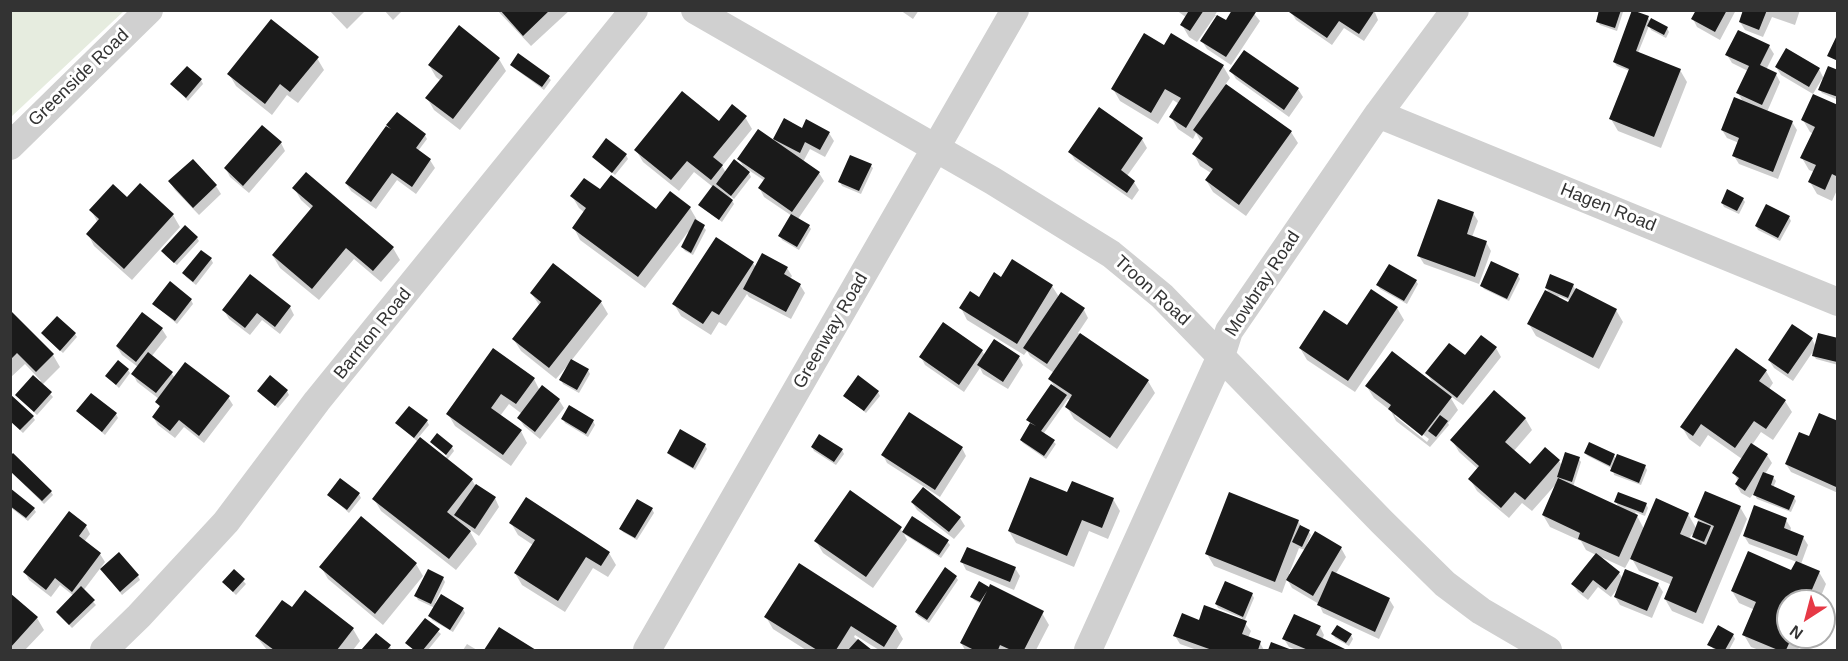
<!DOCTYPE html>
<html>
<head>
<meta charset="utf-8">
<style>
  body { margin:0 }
  #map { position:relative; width:1848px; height:661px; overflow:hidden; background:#fff; font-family:Arial,sans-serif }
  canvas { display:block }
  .frame { position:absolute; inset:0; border:12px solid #333; pointer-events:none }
  .north { position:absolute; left:1776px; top:589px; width:60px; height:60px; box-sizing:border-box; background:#fff; border:2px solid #adadad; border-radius:50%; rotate:216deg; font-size:16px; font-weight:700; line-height:24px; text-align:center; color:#333 }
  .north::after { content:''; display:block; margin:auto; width:21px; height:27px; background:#e63946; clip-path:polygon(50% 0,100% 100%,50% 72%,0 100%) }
</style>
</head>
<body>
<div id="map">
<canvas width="1848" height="661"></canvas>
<div class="frame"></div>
<div class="north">N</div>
</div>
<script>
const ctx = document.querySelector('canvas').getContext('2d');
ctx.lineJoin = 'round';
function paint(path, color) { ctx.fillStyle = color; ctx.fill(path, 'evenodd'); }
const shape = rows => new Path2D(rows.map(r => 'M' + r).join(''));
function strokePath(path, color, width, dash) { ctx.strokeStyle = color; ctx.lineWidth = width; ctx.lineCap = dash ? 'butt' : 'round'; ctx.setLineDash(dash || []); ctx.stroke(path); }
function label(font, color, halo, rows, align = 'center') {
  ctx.font = font + ' Arial,sans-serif'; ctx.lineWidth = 6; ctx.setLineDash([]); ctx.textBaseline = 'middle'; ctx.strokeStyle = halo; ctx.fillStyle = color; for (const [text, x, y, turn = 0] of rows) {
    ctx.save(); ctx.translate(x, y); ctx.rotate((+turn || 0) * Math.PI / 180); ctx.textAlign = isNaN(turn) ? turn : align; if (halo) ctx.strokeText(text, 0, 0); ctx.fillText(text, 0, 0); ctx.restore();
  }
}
paint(shape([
  [11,10,124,10,124,11,11,117]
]), '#e6ecdf');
paint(shape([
  [329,10,366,10,347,29],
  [384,10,403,10,393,20],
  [497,10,570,10,531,46],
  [900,10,919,10,913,19],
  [1176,10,1218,10,1215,15,1226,22,1234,10,1251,10,1260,21,1231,65,1207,49,1202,41,1217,17,1215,16,1197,42,1189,37,1182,25,1187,18],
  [1374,10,1378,20,1364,41,1344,28,1332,45,1296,20,1291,12],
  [1601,10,1621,10,1623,12,1617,31,1600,25,1598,22],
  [1697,10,1736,10,1720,40,1697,27,1693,19],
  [1745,10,1800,10,1795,25,1772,17,1763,37,1745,30,1740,22],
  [1648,18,1651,22,1667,28,1669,32,1666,38,1651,30,1649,26,1638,53,1680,70,1687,82,1661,148,1618,131,1611,119,1630,71,1617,66,1614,62],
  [1769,46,1774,54,1766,70,1776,74,1780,82,1767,112,1792,122,1797,130,1778,179,1739,164,1734,156,1739,143,1727,138,1722,130,1743,102,1738,93,1748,71,1732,63,1727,55],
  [1164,47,1223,66,1230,78,1225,85,1291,132,1298,143,1246,216,1213,192,1206,180,1211,173,1200,166,1194,154,1201,142,1196,133,1193,139,1178,129,1171,117,1179,104,1173,100,1158,124,1120,101,1113,89],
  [317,58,324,70,298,103,287,95,272,115,236,86,229,74],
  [499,59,506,71,460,130,434,110,427,98,441,81,436,77,429,65],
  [512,65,548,77,551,80,544,90,514,68],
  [1776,67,1819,69,1824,79,1838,71,1838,100,1822,93,1820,90,1824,80,1822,79,1813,94,1781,75],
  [1231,71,1298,89,1303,97,1289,117,1236,79],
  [201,80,203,84,188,101,172,84],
  [1838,107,1838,188,1832,201,1817,194,1810,182,1814,172,1809,170,1802,158,1814,134,1810,132,1803,120],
  [1099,109,1142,139,1147,148,1127,176,1134,182,1139,190,1132,200,1075,160,1070,152],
  [745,117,752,129,722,166,726,173,745,170,739,159,773,141,784,120,802,130,829,133,834,141,825,157,810,149,803,162,819,173,824,181,798,219,809,226,811,229,799,250,782,240,780,236,792,216,764,197,760,189,765,181,747,169,751,177,734,199,729,195,734,204,722,222,700,205,713,187,694,172,679,191,643,162,636,150,719,123],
  [388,126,425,135,427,139,418,151,430,160,435,168,416,194,397,180,376,209,351,191,346,183,392,133],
  [281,143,285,151,249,193,230,177,226,169],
  [626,155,628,159,615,175,594,157],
  [192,161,216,186,221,194,199,215,175,190,170,182],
  [870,165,873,168,861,194,842,186,840,182],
  [294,188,393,248,400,260,381,282,354,259,319,300,280,268,273,256,312,210,301,200],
  [670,193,690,208,697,220,706,230,693,255,685,251,682,247,689,233,688,232,645,288,580,240,574,228,585,213,579,208,572,196,657,211],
  [127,199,173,215,180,227,132,280,94,246,88,234,98,223,91,210],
  [1743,199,1745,202,1739,214,1724,207,1722,203],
  [1473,213,1478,221,1472,237,1486,242,1491,251,1479,284,1424,264,1419,256],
  [1789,217,1791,221,1780,241,1758,230,1756,226],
  [197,238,199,241,177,265,165,255],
  [211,259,213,263,196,285,186,277,184,274],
  [753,263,756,268,787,268,792,276,790,279,800,285,805,293,791,319,749,297,747,294,726,326,719,322,711,335,681,316,674,304],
  [1518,275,1520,279,1509,301,1484,289,1482,286],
  [1001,279,1052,286,1059,297,1084,310,1088,318,1078,333,1148,381,1155,393,1117,449,1074,419,1067,407,1071,400,1068,399,1044,433,1056,444,1046,459,1023,443,1021,440,1030,423,1028,420,1056,390,1050,379,1054,373,1030,356,1027,351,1024,355,967,320,961,308,979,299],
  [1416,281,1418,284,1407,304,1380,289,1378,285],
  [1573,285,1575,289,1616,310,1623,322,1599,369,1536,336,1529,324,1550,294,1546,288],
  [1559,296,1571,301,1569,304,1558,298],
  [531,293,601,302,608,314,571,361,588,370,590,374,579,393,563,384,561,380,569,366,568,365,556,379,521,351,514,340,540,306],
  [191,300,193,304,177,324,154,304],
  [290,307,294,315,280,334,262,320,250,335,229,319,224,310],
  [1397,308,1404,320,1355,392,1307,360,1300,348],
  [10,312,53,355,60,367,42,385,53,397,37,415,17,396,41,381,25,364,10,378],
  [162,329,167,337,151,357,171,373,175,378,228,397,233,405,204,443,184,427,175,438,158,425,153,417,160,408,157,402,159,399,137,382,133,374,138,367,122,355,117,347],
  [75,334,77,337,63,353,45,337],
  [1481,337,1496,348,1501,357,1463,405,1449,395,1458,410,1448,423,1449,425,1430,447,1396,421,1391,411,1374,398,1367,387,1434,385,1427,373,1465,358],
  [1395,413,1429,439,1427,442,1395,416],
  [1812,339,1816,347,1838,340,1838,365,1816,359,1812,353,1793,381,1774,368,1769,360],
  [982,351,985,356,1019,357,1023,365,1008,389,983,374,980,368,964,392,925,365,921,357],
  [128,370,130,373,119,388,107,376],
  [1766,371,1773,383,1769,389,1785,401,1792,412,1773,440,1761,432,1752,445,1767,455,1772,463,1765,474,1773,477,1776,481,1773,488,1794,497,1796,501,1791,512,1757,499,1754,493,1750,498,1741,493,1736,484,1738,481,1734,473,1742,459,1708,435,1700,447,1689,439,1682,427],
  [534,379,540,391,559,400,564,408,540,439,524,426,519,418,522,414,509,404,500,416,521,431,527,443,511,466,455,426,448,414],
  [259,391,287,391,289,395,278,408],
  [878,392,880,396,866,413,845,396],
  [78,412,116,414,118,418,105,435],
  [33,417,35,420,23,433,10,421],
  [1525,418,1532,430,1513,452,1530,466,1559,461,1562,466,1579,459,1581,462,1573,487,1619,508,1616,502,1646,504,1648,508,1645,516,1635,512,1644,529,1688,514,1696,528,1699,522,1696,517,1740,507,1747,519,1703,624,1672,611,1665,599,1672,585,1639,571,1631,557,1625,568,1601,557,1619,573,1623,579,1658,584,1663,592,1652,618,1620,605,1615,597,1618,588,1611,597,1598,587,1588,600,1578,592,1573,584,1596,555,1586,550,1581,541,1550,527,1543,515,1557,483,1532,511,1522,503,1509,518,1477,491,1470,479,1478,469,1459,452,1452,440],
  [1692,534,1697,542,1689,539],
  [563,419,593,421,595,425,588,437,565,423],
  [427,421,429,425,418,438,445,458,447,456,432,442,452,447,454,451,447,460,472,480,475,485,495,498,499,507,479,536,468,528,477,544,456,570,381,511,374,499,418,442,397,423],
  [1838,423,1838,493,1791,472,1786,464,1809,438],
  [705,445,707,449,695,470,671,456,669,453],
  [812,447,842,450,844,454,836,465,814,451],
  [962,448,966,456,940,497,887,463,883,455],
  [1585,453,1614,456,1616,459,1645,466,1647,470,1641,485,1614,475,1613,469,1588,456],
  [13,455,51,492,53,495,44,504,10,471],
  [923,489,960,518,965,526,954,539,917,510,912,502],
  [10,490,34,509,36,512,28,521,10,507],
  [359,494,361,498,349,513,329,495],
  [1068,494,1113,499,1120,511,1108,539,1089,531,1074,567,1016,543,1009,531],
  [652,509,654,513,637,540,623,532,621,529],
  [361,518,416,564,423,576,383,625,328,579,321,567],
  [1786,520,1791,528,1790,532,1803,537,1808,545,1801,564,1819,572,1826,584,1819,601,1788,601,1788,637,1804,637,1798,650,1759,650,1751,647,1744,635,1755,610,1739,603,1732,591,1792,572,1797,562,1749,544,1744,536],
  [1298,521,1303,529,1309,532,1311,535,1307,544,1309,545,1316,533,1341,548,1346,557,1335,575,1389,599,1394,607,1379,639,1323,613,1319,604,1292,588,1287,579,1282,593,1214,566,1207,554],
  [1299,548,1305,550,1291,575,1289,574],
  [511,523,609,553,616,565,608,577,593,568,565,612,522,585,515,573,533,545,518,535],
  [86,526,90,534,84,542,100,554,105,562,83,591,96,605,72,628,57,612,74,596,60,585,51,597,29,580,25,572],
  [900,528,903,533,947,541,950,545,941,558,904,534,907,540,873,588,823,553,816,541],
  [962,562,1015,568,1020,576,1014,590,966,570],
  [101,569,138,576,140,580,122,595],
  [234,571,246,584,236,595,224,583],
  [956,577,958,580,929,623,918,616,916,612],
  [443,578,445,582,435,603,463,609,465,613,453,632,432,620,430,616,435,608,418,600,416,596],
  [980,583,1042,613,1049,625,1036,650,965,650,961,643,981,604,974,600,972,597],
  [1252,594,1254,598,1244,622,1251,631,1248,638,1260,643,1264,650,1197,650,1180,644,1175,636,1199,622,1241,621,1242,618,1218,608,1216,604],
  [10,595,37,618,44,630,25,650,10,650],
  [292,609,353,629,360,641,353,650,267,650,256,636],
  [766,617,896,627,903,639,896,650,879,650,855,635,854,637,870,650,806,650,773,629],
  [425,620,441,634,428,650,414,650,407,643],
  [1320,627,1324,635,1322,640,1345,650,1296,650,1289,647,1284,639],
  [500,629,533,650,486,650],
  [1333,634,1351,635,1353,639,1349,646,1335,638],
  [376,635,390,646,391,650,363,650],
  [1733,635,1735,639,1729,650,1715,650,1709,645],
  [467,644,477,650,463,650]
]), '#0003');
paint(shape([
  [500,10,550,10,523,36],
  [1186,10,1204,10,1190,31,1180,25,1188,12],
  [1232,10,1256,12,1226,57,1200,41,1217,15,1226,20],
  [1291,10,1375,10,1359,34,1339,21,1327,38,1289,12],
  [1599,10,1621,10,1615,28,1596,22],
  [1632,10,1649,16,1636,51,1681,69,1654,137,1609,119,1629,69,1613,62],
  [1696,10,1727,10,1715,32,1691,19],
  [1743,10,1767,10,1759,30,1739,22],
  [1651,18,1668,27,1664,35,1647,26],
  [271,19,319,57,290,92,280,84,265,104,227,74],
  [459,25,500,58,453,119,425,98,443,76,428,65],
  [1738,30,1770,45,1760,65,1777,73,1762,105,1736,93,1749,66,1725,55],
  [1144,33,1164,45,1171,33,1224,65,1186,128,1169,117,1181,98,1165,89,1151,113,1111,89],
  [1838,33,1838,61,1827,56],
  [1786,48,1820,68,1809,87,1775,67],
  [1244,50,1299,88,1284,110,1229,71],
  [518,53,550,76,542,87,510,65],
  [187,66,202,79,186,98,170,84],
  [1828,66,1838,70,1838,97,1818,90],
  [1226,84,1292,131,1239,205,1205,180,1213,169,1192,154,1203,138,1193,130],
  [682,91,719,121,732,104,747,116,713,157,723,165,711,180,687,161,671,180,634,150],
  [1813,94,1838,105,1838,177,1832,174,1825,190,1808,182,1816,165,1800,158,1815,127,1801,120],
  [1734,97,1793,121,1773,172,1732,156,1739,138,1721,130],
  [1099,107,1143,138,1121,170,1135,181,1127,193,1068,152],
  [397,112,426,134,416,148,431,159,412,187,392,173,371,202,345,183,386,126,391,129,386,125],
  [784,118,802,128,806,119,830,132,820,150,805,142,800,153,773,139],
  [262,125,282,142,243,186,224,168],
  [758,129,820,172,792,212,758,188,765,178,737,159],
  [606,138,627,154,612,173,592,157],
  [850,155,872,164,859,191,838,182],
  [193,159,217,185,193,208,168,181],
  [734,159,750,172,731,196,716,184],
  [306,172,394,247,373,271,346,248,312,289,272,255,313,206,292,188],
  [611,175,656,209,670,191,691,207,638,277,572,228,586,208,570,196,584,178,600,189],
  [140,183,174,214,124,269,86,234,99,219,89,210,113,184,127,197],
  [713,185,733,200,719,220,698,205],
  [1727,189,1744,198,1737,211,1721,203],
  [1438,199,1474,212,1467,234,1487,241,1475,277,1417,256],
  [1766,204,1790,216,1778,238,1755,226],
  [791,214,810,225,797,247,778,236],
  [695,219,705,225,691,253,681,247],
  [185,225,198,237,174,263,161,251],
  [716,237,754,262,719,315,712,311,703,324,672,304],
  [201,250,212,258,193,282,182,273],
  [762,253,788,267,784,274,801,284,786,312,743,289],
  [1012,259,1053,285,1017,344,959,308,970,291,979,297,994,272,1001,277],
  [1491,261,1519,274,1507,299,1480,286],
  [553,263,602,301,549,368,512,339,541,302,530,293],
  [1389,264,1417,280,1404,301,1376,285],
  [250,274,291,306,275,327,257,313,245,328,222,310],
  [1550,274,1574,284,1568,298,1545,288],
  [170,281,192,299,175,321,152,304],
  [1576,288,1617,309,1593,358,1527,324,1545,290,1568,302],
  [1371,289,1398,307,1348,381,1299,348,1324,310,1347,325],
  [1061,292,1085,308,1047,364,1023,348],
  [10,310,54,354,36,372,17,353,10,360],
  [142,312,163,328,136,362,116,346],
  [57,316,76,333,60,351,41,333],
  [943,322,983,350,959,385,919,357],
  [1792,324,1813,338,1788,374,1768,360],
  [1080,333,1149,380,1110,438,1065,407,1072,395,1048,379],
  [1818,333,1838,338,1837,362,1812,356],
  [1481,335,1497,347,1457,398,1425,373,1449,343,1465,355],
  [994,339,1020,356,1003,382,977,365],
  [493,348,535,378,516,404,501,394,491,408,522,430,503,455,446,414],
  [1736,348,1767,370,1759,381,1786,400,1766,429,1754,421,1735,448,1701,424,1693,436,1680,427],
  [1392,351,1452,397,1422,436,1388,409,1391,405,1365,386],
  [148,352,173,372,156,393,131,374],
  [571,359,589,369,577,390,559,380],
  [118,360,129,369,116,385,105,376],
  [185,362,230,396,199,436,179,420,170,431,152,417,160,406,155,402],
  [33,375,52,392,34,412,15,395],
  [270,375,288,390,275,406,257,391],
  [858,375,879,391,864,411,843,396],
  [1051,384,1067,395,1041,431,1055,440,1044,456,1020,440,1030,423,1036,426,1026,420],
  [542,385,560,399,535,432,517,418],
  [1494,390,1526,418,1505,442,1530,464,1545,447,1560,460,1525,500,1515,492,1501,508,1468,479,1479,466,1450,440],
  [91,393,117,413,102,432,76,411],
  [10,394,34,416,20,430,10,421],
  [569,405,594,420,586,434,561,419],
  [409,406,428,420,414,438,395,423],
  [909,412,963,447,935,490,881,455],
  [1819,413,1838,421,1836,487,1785,464,1799,432,1809,436],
  [1440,415,1448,421,1436,437,1428,431],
  [680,429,706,444,693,468,667,453],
  [437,433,453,446,446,455,430,442],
  [819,434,843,449,834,462,811,447],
  [420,437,473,479,447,512,471,531,449,559,372,499],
  [1589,442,1615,454,1610,466,1584,453],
  [1751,443,1768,454,1745,491,1735,484,1739,478,1732,473],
  [1565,452,1580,457,1572,482,1557,477],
  [13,453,52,491,42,501,10,471,10,456],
  [1617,454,1646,465,1639,483,1610,471],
  [1763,472,1774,476,1771,485,1795,496,1789,510,1753,495],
  [1030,477,1067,492,1072,481,1114,498,1102,528,1082,520,1067,556,1008,531],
  [340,478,360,493,347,510,327,495],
  [1558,478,1638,515,1619,557,1578,539,1580,533,1542,515],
  [476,484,496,497,475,529,454,515],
  [923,487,961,517,949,532,911,502],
  [10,488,35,508,26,518,10,506],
  [850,490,902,527,866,577,814,541],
  [1705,491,1741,506,1696,613,1664,599,1673,577,1630,559,1656,498,1689,513,1680,534,1706,545,1714,526,1694,517],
  [1229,492,1299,520,1275,582,1205,554],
  [1618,492,1647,503,1643,513,1614,502],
  [526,497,610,552,601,566,586,557,558,601,514,573,535,540,509,523],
  [637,499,653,508,635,538,619,529],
  [1754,505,1787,518,1784,528,1804,536,1797,556,1743,536],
  [69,511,87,525,79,536,101,553,72,592,55,578,46,590,23,572],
  [361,516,417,563,375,614,319,567],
  [912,516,949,540,939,555,902,532],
  [1698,521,1711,526,1704,542,1692,537],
  [1300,525,1310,530,1302,547,1292,542],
  [1315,531,1342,547,1313,596,1286,580],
  [967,547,1016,567,1010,582,960,562],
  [1748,551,1791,570,1796,561,1820,571,1807,601,1788,601,1788,637,1792,637,1786,650,1778,650,1742,635,1756,602,1731,591],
  [119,552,139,575,120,592,100,569],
  [1596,553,1620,572,1606,590,1593,580,1583,593,1571,584],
  [799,563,897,626,884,647,851,626,836,650,817,650,764,617],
  [945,567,957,576,927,620,915,612],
  [234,569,245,579,233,592,222,582],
  [428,569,444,577,431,604,414,596],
  [1625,569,1659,583,1647,611,1614,597],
  [1332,571,1390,598,1375,632,1317,605],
  [979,581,989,587,990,584,1044,611,1024,650,1011,650,1000,645,998,650,974,650,960,643,987,591,980,602,970,597],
  [1225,581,1253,593,1243,617,1215,604],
  [81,586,95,600,69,625,56,612],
  [305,590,354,628,337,650,274,650,255,636,282,600,292,607],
  [10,593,38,617,10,648],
  [441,594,464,608,450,630,428,616],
  [1204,605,1247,621,1242,634,1261,641,1258,650,1212,650,1173,636,1182,613,1199,620],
  [1294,614,1321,626,1316,635,1345,649,1345,650,1308,650,1282,639],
  [425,618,440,629,423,650,414,650,405,643],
  [1337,625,1352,634,1346,643,1331,634],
  [1718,625,1734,634,1725,650,1718,650,1707,645],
  [499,627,536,650,484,650],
  [376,633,391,645,387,650,361,650],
  [858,639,872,650,848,650],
  [1271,642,1292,650,1268,650]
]), '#1a1a1a');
strokePath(shape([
  [695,10,993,181,1111,254,1162,296,1382,522,1445,584,1481,611,1548,650],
  [1378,114,1838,302],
  [10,146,149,10],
  [104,650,139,616,226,522,317,401,634,10],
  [647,650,1015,10],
  [1088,650,1221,356,1229,331,1378,114,1455,10]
]), '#d0d0d0', 28);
label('18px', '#333', '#fff', [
  ["Greenside Road",79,78,-44],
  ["Hagen Road",1608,208,22],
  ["Mowbray Road",1263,284,-57],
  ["Troon Road",1152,291,42],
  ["Greenway Road",831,331,-60],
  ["Barnton Road",373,334,-51]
]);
</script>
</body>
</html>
